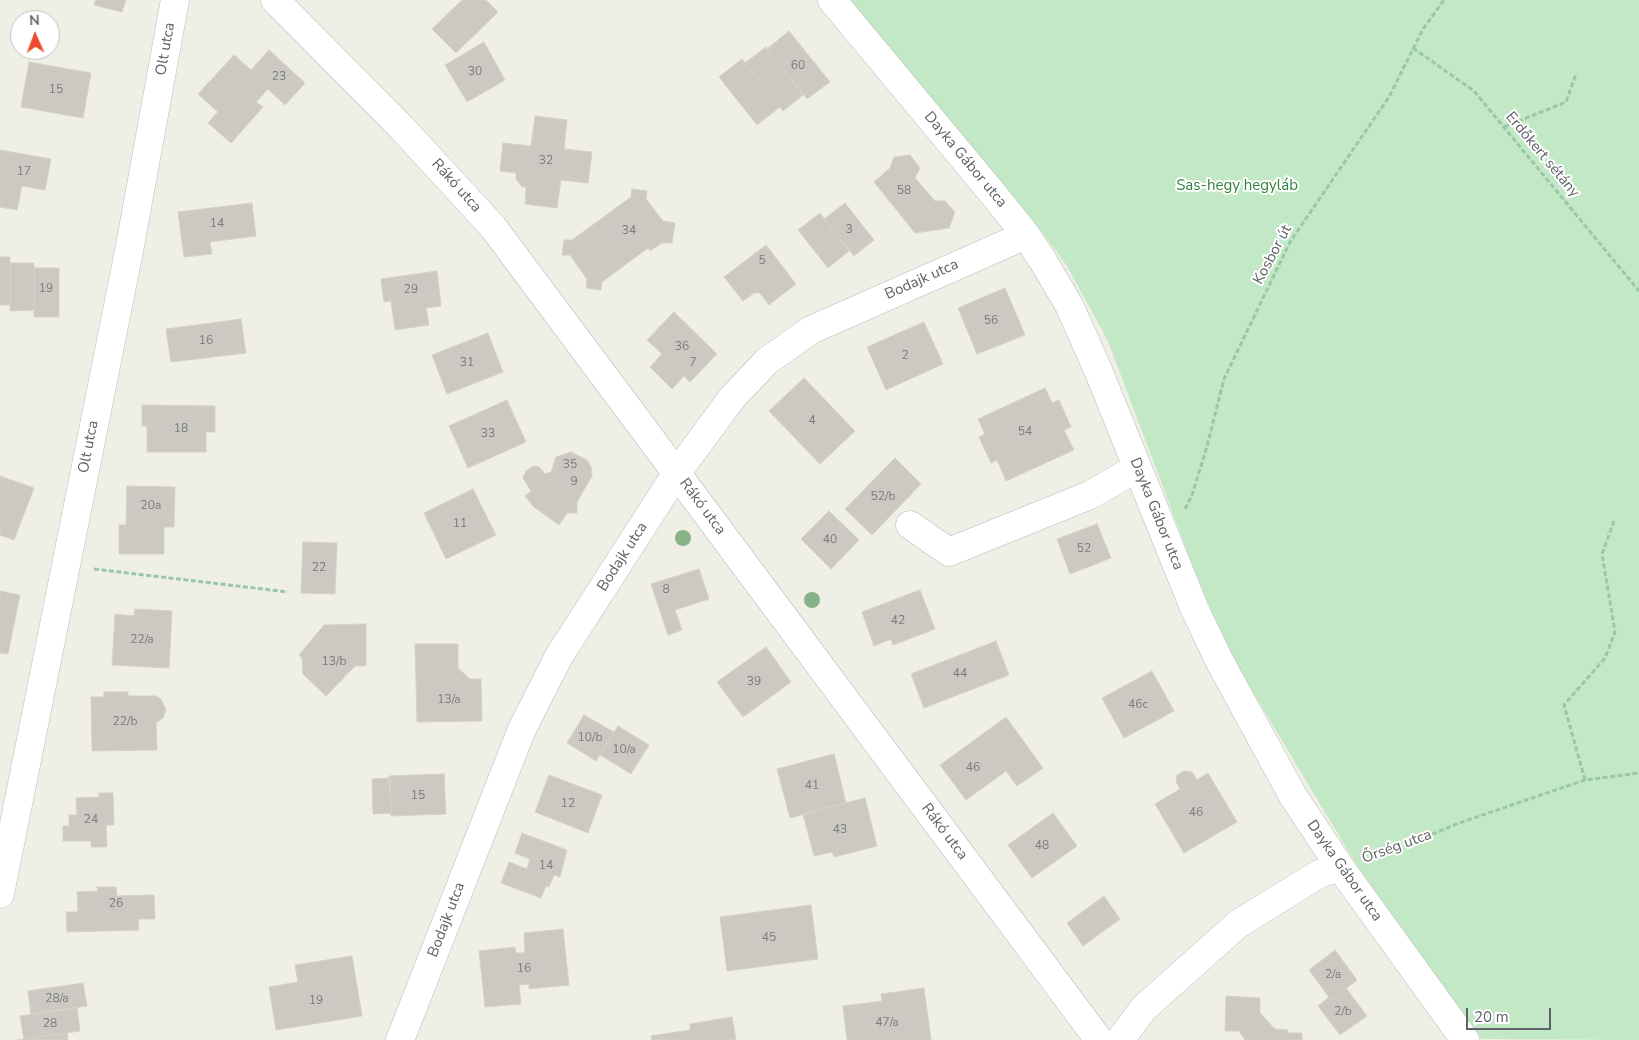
<!DOCTYPE html>
<html>
<head>
<meta charset="utf-8">
<style>
  body { margin:0 }
  #map { position:relative; width:1639px; height:1040px; overflow:hidden; background:#f0efe6; font-family:"Nunito Sans",sans-serif }
  canvas { display:block }
  .north { position:absolute; left:10px; top:10px; width:50px; height:50px; box-sizing:border-box; background:#fff; border:1px solid #bfc0c2; border-radius:50%; rotate:358deg; font-size:14px; font-weight:700; line-height:20px; text-align:center; color:#5e6167 }
  .north::after { content:''; display:block; margin:auto; width:18px; height:22px; background:#ee4b2e; clip-path:polygon(50% 0,100% 100%,50% 72%,0 100%) }
  .scale { position:absolute; left:1466px; top:1008px; width:85px; height:22px; box-sizing:border-box; border:2px solid #5e6167; border-top:0; padding-left:6px; font-size:15px; line-height:18px; white-space:nowrap; color:#5e6167; -webkit-text-stroke:4px #fff; paint-order:stroke }
</style>
</head>
<body>
<div id="map">
<canvas width="1639" height="1040"></canvas>
<div class="north">N</div>
<div class="scale">20 m</div>
</div>
<script>
const ctx = document.querySelector('canvas').getContext('2d');
ctx.lineJoin = 'round';
function paint(path, color) { ctx.fillStyle = color; ctx.fill(path, 'evenodd'); }
const shape = rows => new Path2D(rows.map(r => 'M' + r).join(''));
function strokePath(path, color, width, dash) { ctx.strokeStyle = color; ctx.lineWidth = width; ctx.lineCap = dash ? 'butt' : 'round'; ctx.setLineDash(dash || []); ctx.stroke(path); }
function label(font, color, halo, rows, align = 'center') {
  ctx.font = font + ' "Nunito Sans",sans-serif'; ctx.lineWidth = 4; ctx.setLineDash([]); ctx.textBaseline = 'middle'; ctx.strokeStyle = halo; ctx.fillStyle = color; for (const [text, x, y, turn = 0] of rows) {
    ctx.save(); ctx.translate(x, y); ctx.rotate((+turn || 0) * Math.PI / 180); ctx.textAlign = isNaN(turn) ? turn : align; if (halo) ctx.strokeText(text, 0, 0); ctx.fillText(text, 0, 0); ctx.restore();
  }
}
paint(shape([
  [850,0,1639,0,1639,1040,1481,1039,1365,879,1226,647,1189,556,1108,341,1067,266,1039,228]
]), '#c2e8c5');
const building = shape([
  [96,0,126,0,122,12,94,5,96,0],
  [462,0,486,0,498,12,456,53,432,29,462,0],
  [789,31,830,82,807,99,767,49,789,31],
  [484,42,505,80,467,102,445,65,484,42],
  [766,47,803,95,783,111,745,63,766,47],
  [269,50,305,83,285,105,268,89,256,102,263,107,231,143,208,123,218,112,198,94,234,55,251,70,269,50],
  [742,59,780,107,757,125,719,77,742,59],
  [29,62,91,73,83,118,21,107,29,62],
  [535,116,567,120,564,149,592,152,588,183,561,180,557,208,525,204,526,187,522,187,516,179,516,173,500,171,503,143,531,146,535,116],
  [0,150,51,159,45,190,22,186,17,210,0,207,0,150],
  [910,155,920,168,915,178,935,201,945,201,955,212,949,228,915,233,874,182,890,168,894,157,910,155],
  [632,189,647,191,646,199,663,221,675,223,672,243,662,243,650,251,648,248,602,282,601,290,586,288,587,279,570,255,562,255,564,240,572,240,631,197,632,189],
  [252,203,256,236,210,242,212,254,184,257,178,212,252,203],
  [845,203,874,240,854,256,824,219,845,203],
  [820,213,849,251,828,268,798,230,820,213],
  [766,245,796,284,769,305,760,293,754,293,743,301,724,277,766,245],
  [0,257,10,257,10,305,0,305,0,257],
  [10,263,34,263,34,310,10,311,10,263],
  [34,268,59,268,59,317,34,317,34,268],
  [437,271,441,306,426,308,429,325,395,330,391,301,384,302,381,279,437,271],
  [1005,288,1025,335,977,354,958,308,1005,288],
  [674,312,717,354,690,382,684,376,672,389,650,367,662,354,647,340,674,312],
  [241,319,246,353,171,362,166,329,241,319],
  [924,322,943,364,886,390,867,347,924,322],
  [488,333,503,372,447,394,432,355,488,333],
  [804,378,855,431,820,464,769,411,804,378],
  [1045,388,1052,403,1059,400,1071,427,1064,430,1074,450,1006,481,997,460,991,463,979,437,985,434,978,419,1045,388],
  [507,400,526,442,468,468,449,426,507,400],
  [142,405,215,406,215,432,206,432,206,452,147,452,147,426,142,426,142,405],
  [571,452,587,460,591,467,592,476,577,502,577,513,567,513,559,525,534,507,525,496,531,491,523,478,526,471,533,466,539,467,545,474,551,472,556,457,571,452],
  [895,458,921,484,872,535,845,509,895,458],
  [0,476,34,488,14,540,0,535,0,476],
  [127,486,175,487,174,527,164,527,164,554,119,554,119,525,126,525,127,486],
  [473,489,496,535,446,559,424,513,473,489],
  [829,511,859,540,831,569,801,539,829,511],
  [1097,524,1111,558,1070,574,1057,539,1097,524],
  [303,542,337,543,335,594,301,593,303,542],
  [699,569,709,599,675,610,682,630,668,635,651,584,699,569],
  [920,590,935,629,893,645,891,639,874,646,862,612,920,590],
  [0,591,20,595,8,654,0,653,0,591],
  [135,609,172,611,169,668,112,665,115,614,134,616,135,609],
  [366,624,366,666,355,666,326,696,303,674,302,658,299,655,324,625,366,624],
  [996,641,1009,675,924,708,911,674,996,641],
  [415,644,458,644,458,668,470,679,481,679,482,721,417,722,415,644],
  [766,647,791,682,743,717,717,682,766,647],
  [1152,671,1174,711,1124,738,1102,698,1152,671],
  [104,692,128,692,128,696,156,696,161,699,166,710,163,718,156,723,157,750,92,751,91,697,104,697,104,692],
  [584,715,614,732,596,761,567,743,584,715],
  [1006,717,1043,768,1017,786,980,736,1006,717],
  [618,726,649,745,631,774,600,755,618,726],
  [980,736,1006,771,966,800,940,765,980,736],
  [834,754,846,803,790,818,777,769,834,754],
  [1184,771,1192,772,1197,780,1208,773,1237,822,1184,853,1155,804,1180,789,1176,782,1177,775,1184,771],
  [444,774,446,814,391,816,389,776,444,774],
  [549,775,602,795,588,833,535,812,549,775],
  [390,778,391,813,373,814,372,779,390,778],
  [99,793,113,793,114,825,106,825,107,847,91,847,91,841,63,841,63,826,69,826,69,815,77,815,76,798,99,797,99,793],
  [865,798,877,846,834,857,832,852,814,856,803,814,865,798],
  [1053,813,1077,846,1032,878,1008,845,1053,813],
  [522,833,567,850,560,877,554,875,549,887,546,886,541,898,501,883,509,862,527,869,530,859,515,853,522,833],
  [97,887,116,887,117,896,154,895,155,919,138,919,139,930,67,932,66,912,78,912,77,892,98,891,97,887],
  [1104,896,1120,919,1083,946,1067,923,1104,896],
  [811,905,818,959,727,971,720,917,811,905],
  [563,929,569,985,529,989,529,984,519,985,521,1004,485,1007,479,951,515,947,516,953,525,953,524,933,563,929],
  [1335,950,1357,980,1331,1000,1309,970,1335,950],
  [352,956,362,1016,276,1030,269,987,298,982,295,965,352,956],
  [83,983,87,1006,31,1014,28,991,83,983],
  [924,988,931,1040,847,1040,843,1006,882,1001,881,994,924,988],
  [1346,988,1367,1016,1340,1035,1318,1006,1329,997,1331,1000,1346,988],
  [1226,996,1260,998,1260,1013,1275,1029,1288,1030,1288,1033,1302,1033,1302,1040,1245,1040,1239,1031,1225,1031,1226,996],
  [77,1008,80,1031,24,1039,20,1016,77,1008],
  [732,1017,736,1040,652,1040,651,1036,690,1030,690,1024,732,1017],
  [67,1033,68,1040,17,1040,24,1039,67,1033]
]);
paint(building, '#ccc9c3');
strokePath(building, '#d5d1c4', 1);
const minor = shape([
  [275,0,402,128,493,227,1099,1040],
  [832,0,994,195,1026,235,1043,261,1069,305,1098,370,1195,610,1220,662,1293,796,1340,867,1465,1040],
  [910,525,949,552,1090,495,1137,468],
  [0,894,129,251,175,0],
  [400,1040,522,729,559,656,676,474,732,398,767,361,811,330,1026,235],
  [1120,1040,1144,1008,1238,924,1319,874,1340,867]
]);
strokePath(minor, '#b8bbc0', 29);
strokePath(shape([
  [1413,48,1474,91,1639,291],
  [1504,127,1566,102,1576,74],
  [1185,509,1192,495,1206,450,1224,379,1290,242,1389,97,1423,29,1444,0],
  [94,569,288,592],
  [1585,780,1564,705,1605,658,1615,632,1602,554,1614,521],
  [1369,858,1411,843,1459,823,1585,780,1639,773]
]), '#9ac7aa', 3, [5, 2.5]);
strokePath(minor, '#fff', 28);
ctx.fillStyle = '#87b388';
for (const [x, y] of [
  [683,538],
  [812,600]
]) { ctx.beginPath(); ctx.arc(x, y, 8, 0, 2 * Math.PI); ctx.fill(); }
label('12px', '#7a7b7e', null, [
  ["60",798,66],
  ["30",475,72],
  ["23",279,77],
  ["15",56,90],
  ["32",546,161],
  ["17",24,172],
  ["58",904,191],
  ["14",217,224],
  ["3",849,230],
  ["34",629,231],
  ["5",762,261],
  ["19",46,289],
  ["29",411,290],
  ["56",991,321],
  ["16",206,341],
  ["36",682,347],
  ["2",905,356],
  ["31",467,363],
  ["7",693,363],
  ["4",812,421],
  ["18",181,429],
  ["54",1025,432],
  ["33",488,434],
  ["35",570,465],
  ["9",574,482],
  ["52/b",883,497],
  ["20a",151,506],
  ["11",460,524],
  ["40",830,540],
  ["52",1084,549],
  ["22",319,568],
  ["8",666,590],
  ["42",898,621],
  ["22/a",142,640],
  ["13/b",334,662],
  ["44",960,674],
  ["39",754,682],
  ["13/a",449,700],
  ["46c",1138,705],
  ["22/b",125,722],
  ["10/b",590,738],
  ["10/a",624,750],
  ["46",973,768],
  ["41",812,786],
  ["15",418,796],
  ["12",568,804],
  ["46",1196,813],
  ["24",91,820],
  ["43",840,830],
  ["48",1042,846],
  ["14",546,866],
  ["26",116,904],
  ["45",769,938],
  ["16",524,969],
  ["2/a",1333,975],
  ["28/a",57,999],
  ["19",316,1001],
  ["2/b",1343,1012],
  ["47/a",887,1023],
  ["28",50,1024]
]);
label('15px', '#5e6167', '#fff', [
  ["Olt utca",166,49,-80],
  ["Erdőkert sétány",1542,155,50],
  ["Dayka Gábor utca",965,160,50],
  ["Rákó utca",456,186,48],
  ["Kosbor út",1273,255,-62],
  ["Bodajk utca",922,280,-24],
  ["Olt utca",89,447,-79],
  ["Rákó utca",702,507,53],
  ["Dayka Gábor utca",1156,514,68],
  ["Bodajk utca",623,557,-57],
  ["Rákó utca",944,832,53],
  ["Őrség utca",1397,847,-20],
  ["Dayka Gábor utca",1344,871,55],
  ["Bodajk utca",447,920,-69]
]);
label('15px', '#31823b', '#fff', [
  ["Sas-hegy hegyláb",1237,186]
]);
</script>
</body>
</html>
